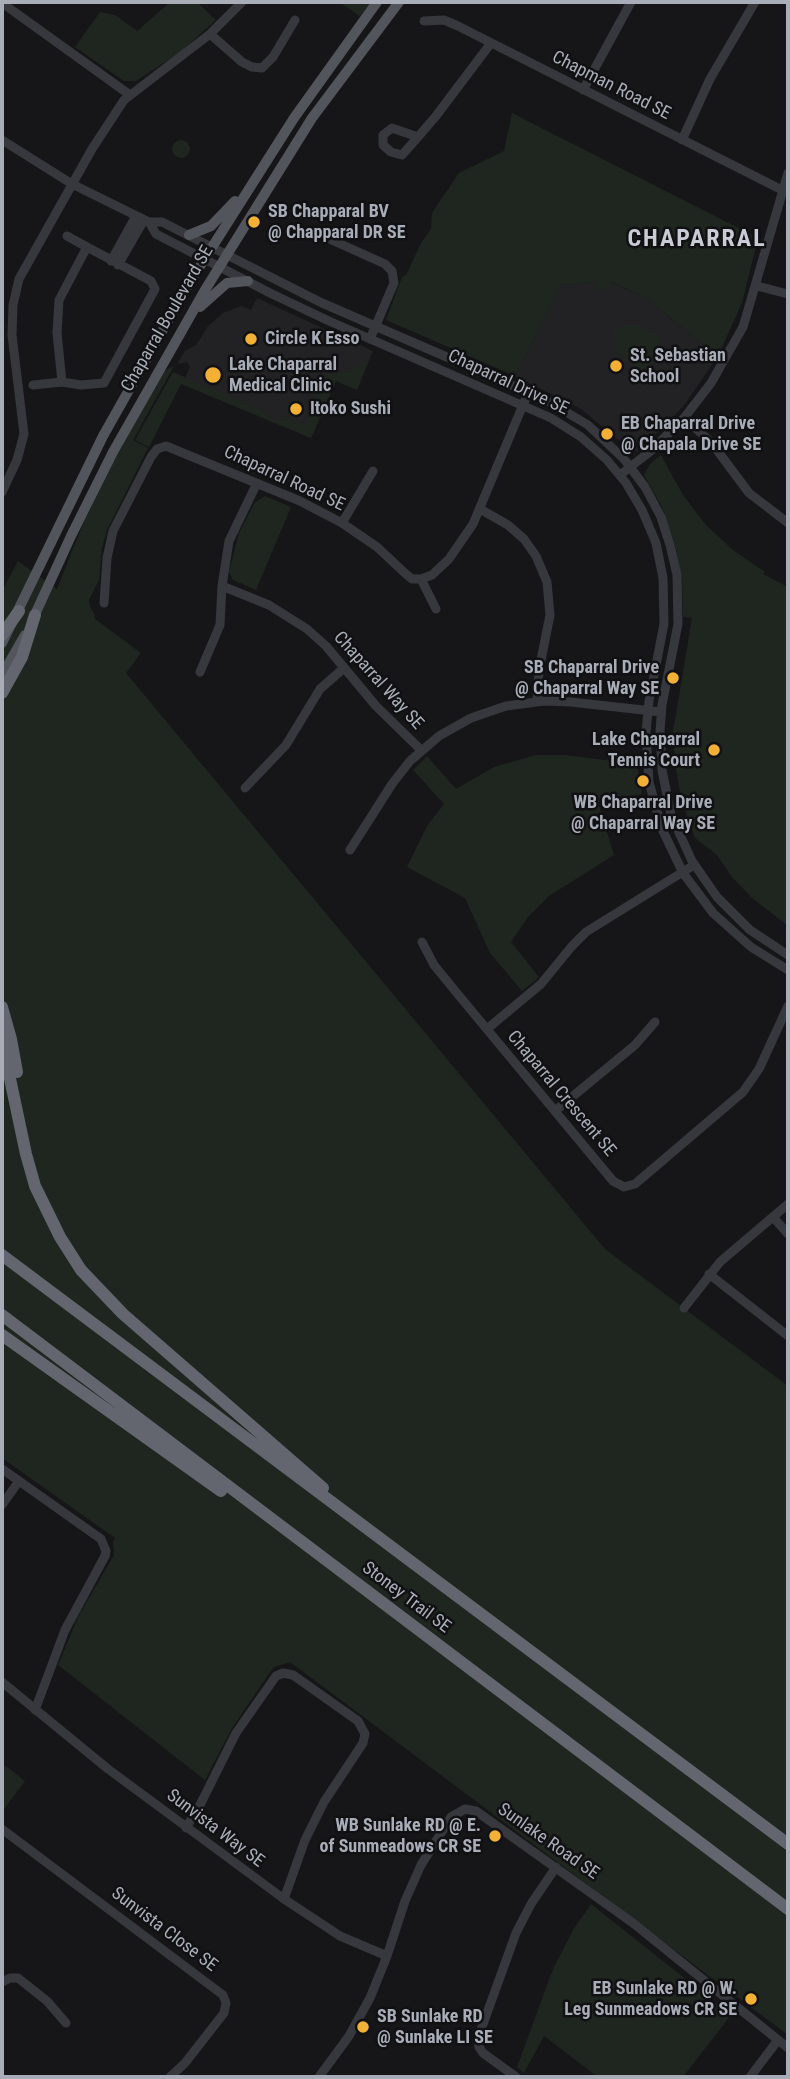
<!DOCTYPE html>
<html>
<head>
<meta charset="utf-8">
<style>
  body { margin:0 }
  #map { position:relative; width:790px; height:2079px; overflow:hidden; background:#161618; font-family:"Roboto Condensed",sans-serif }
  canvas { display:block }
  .frame { position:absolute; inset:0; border:4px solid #a8adb8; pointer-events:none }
</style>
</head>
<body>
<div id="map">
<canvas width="790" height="2079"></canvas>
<div class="frame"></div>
</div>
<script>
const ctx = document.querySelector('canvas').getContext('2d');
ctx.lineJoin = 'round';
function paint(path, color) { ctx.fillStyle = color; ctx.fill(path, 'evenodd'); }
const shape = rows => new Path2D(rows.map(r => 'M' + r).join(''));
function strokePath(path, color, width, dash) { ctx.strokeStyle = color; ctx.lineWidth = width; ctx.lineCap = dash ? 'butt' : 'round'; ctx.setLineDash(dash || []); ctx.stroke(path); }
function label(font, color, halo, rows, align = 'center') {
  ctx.font = font + ' "Roboto Condensed",sans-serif'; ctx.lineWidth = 5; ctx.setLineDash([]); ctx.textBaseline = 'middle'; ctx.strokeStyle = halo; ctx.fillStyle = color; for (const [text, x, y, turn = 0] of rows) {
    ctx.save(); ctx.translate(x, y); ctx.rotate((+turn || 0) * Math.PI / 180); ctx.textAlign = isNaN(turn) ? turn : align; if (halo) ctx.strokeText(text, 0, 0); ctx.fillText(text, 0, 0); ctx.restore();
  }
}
paint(shape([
  [608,281,646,298,718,356,685,404,665,426,637,451,632,451,581,409,515,376,561,285],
  [257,298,373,351,357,390,336,381,311,438,182,384,190,367,187,362,177,364,185,351,196,345,208,326,223,313,241,306,251,310]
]), '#222225');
paint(shape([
  [170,2,197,2,216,20,179,53,136,81,124,81,75,47,100,12,115,15,137,31],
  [339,2,371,2,360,16],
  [512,113,758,238,742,303,718,356,646,298,611,282,609,290,596,289,595,282,561,286,515,376,386,320,402,277,406,275,421,243,431,229,432,213,459,173,504,151],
  '172 149a9 9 0 1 1 18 0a9 9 0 1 1-18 0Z',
  [625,325,640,326,660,338,655,356,657,358,644,374,615,350,613,329],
  [372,351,357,390,336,381,311,438,181,384,149,447,135,440,173,372,266,412,265,416,277,421,279,418,283,419,284,417,304,425,328,370,334,375,357,368,367,360],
  [174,366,133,440,148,448,107,530,102,548,99,580,89,600,90,607,95,615,94,618,141,653,126,673,605,1249,788,1386,788,2035,290,1662,274,1667,264,1681,232,1728,205,1780,58,1665,78,1617,114,1555,113,1542,115,1538,2,1458,2,591,18,561,57,589,83,524,113,463,164,371],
  [661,455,683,495,706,525,733,550,765,572,763,574,788,587,788,926,752,898,732,877,717,855,695,838,682,802,675,765,673,732,692,618,683,617,682,579,675,545,662,507,644,475,650,464],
  [265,496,291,507,256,590,233,580,229,572,239,533,255,502],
  [536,755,565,755,637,764,642,794,598,803,614,855,549,896,528,917,511,942,539,977,522,991,490,953,465,898,407,867,427,826,444,804,413,770,427,756,456,789,494,767],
  [2,1763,25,1781,2,1812],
  [591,1904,731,2015,683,2077,598,2077,544,2036,524,2073,517,2067,553,1969,573,1930]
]), '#1e261f');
strokePath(shape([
  [2,3,130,95],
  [424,21,444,20,458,26,782,190],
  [210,34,242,62,252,67,262,68,273,57,295,20],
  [583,90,631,2],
  [418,137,392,128,383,135,383,145,391,152,402,155,418,137,436,116,491,43],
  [2,140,72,184,149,222,156,234,272,294,329,321,551,418,581,437,607,460,626,483,642,510,656,543,663,578,664,624,649,701,646,732,649,782,662,829,683,873,713,913,751,947,788,970],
  [682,140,710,79,755,2],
  [149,222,162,222,322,303,546,400,588,425,624,459,645,487,661,517,670,545,677,575,678,624,662,705,660,731,662,770,671,815,692,861,717,897,750,930,788,955],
  [67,236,87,247],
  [325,237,385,264,392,271,394,283,370,339],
  [111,261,136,216],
  [118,265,144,220],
  [757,286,788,294],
  [33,385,62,382,81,385,104,383,155,289,151,281,87,247,59,300,57,333,62,382],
  [684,418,711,442,749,493,788,523],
  [620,475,652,450,684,418,711,383,743,327,788,173],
  [257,483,229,541,222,586,269,605,307,629,326,646,376,706,421,750],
  [2,492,17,460,24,434,12,335,13,305,19,279,92,149,124,100,210,34,242,2],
  [480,509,508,525,524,539,536,556,547,582,550,615,539,670,537,701],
  [342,523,373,471],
  [421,579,432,575,449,559,473,524,528,393],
  [104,603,107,558,113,531,151,457,157,449,166,446,300,501,342,523,377,547,407,575,412,579,421,579,436,609],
  [200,672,220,625,222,586],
  [245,788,286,745,320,689,344,668],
  [350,850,392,784,410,761,439,736,471,718,506,706,544,701,571,702,661,712],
  [422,942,434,965,456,992,613,1181,624,1187,635,1184,743,1092,759,1069,788,1006],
  [487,1029,541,984,572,946,586,932,694,865],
  [555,1111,635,1045,655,1022],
  [773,1217,788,1234],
  [709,1274,788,1336],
  [684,1308,720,1262,788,1204],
  [2,1469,101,1539,106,1551,105,1556,65,1630,35,1710],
  [2,1505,19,1481],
  [2,1682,108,1769,284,1899,340,1936,387,1956],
  [186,1828,201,1803,236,1733,276,1676,283,1673,293,1675,358,1721,365,1734,363,1743,324,1802,305,1840,284,1899],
  [2,1829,223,1995,226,2003,224,2013,185,2063,170,2077],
  [2,1982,10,1978,18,1978,47,2001,66,2023],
  [319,2077,349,2036,370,1998,387,1956,405,1901,421,1865,451,1817,465,1809,476,1811,633,1923,788,2048],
  [516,2077,483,2053,479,2047,478,2038,516,1933,531,1904,556,1867],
  [750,2077,778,2040]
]), '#37383d', 9);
strokePath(shape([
  [189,235,211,226,235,201],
  [200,307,227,283,248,281],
  [32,621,71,536,113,452,205,290,312,118,399,2],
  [2,643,103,436,190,282,294,118,377,2],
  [2,675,25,635]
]), '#53555c', 10);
strokePath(shape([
  [2,635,19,611],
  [2,693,22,657,35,615],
  [2,1007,11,1039,17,1072],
  [2,1041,26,1154,35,1186,60,1237,81,1270,123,1314,323,1488],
  [2,1255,788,1844],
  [2,1315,788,1909],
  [2,1335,221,1491]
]), '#63666e', 12);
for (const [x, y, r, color] of [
  [254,222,7,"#f2b134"],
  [251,339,7,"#f2b134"],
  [616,366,7,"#f2b134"],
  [213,375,9,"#f2b134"],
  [296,409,7,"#f2b134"],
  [607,434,7,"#f2b134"],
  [673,678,7,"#f2b134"],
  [714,750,7,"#f2b134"],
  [643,781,7,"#f2b134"],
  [495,1836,7,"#f2b134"],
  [751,1999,7,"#f2b134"],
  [363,2027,7,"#f2b134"]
]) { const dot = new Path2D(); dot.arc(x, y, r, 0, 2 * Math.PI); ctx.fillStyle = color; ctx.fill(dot); strokePath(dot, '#111113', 2.5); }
label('18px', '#a8adb8', '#111113', [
  ["Chapman Road SE",611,86,27],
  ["Chaparral Boulevard SE",168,319,-60],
  ["Chaparral Drive SE",508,383,25],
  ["Chaparral Road SE",284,479,25],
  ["Chaparral Way SE",378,681,48],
  ["Chaparral Crescent SE",561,1094,50],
  ["Stoney Trail SE",406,1598,37],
  ["Sunvista Way SE",215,1829,37],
  ["Sunlake Road SE",548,1842,35],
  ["Sunvista Close SE",164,1930,37]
]);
label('bold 18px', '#a8adb8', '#111113', [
  ["SB Chapparal BV",268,212],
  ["@ Chapparal DR SE",268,233],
  ["Circle K Esso",265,339],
  ["St. Sebastian",630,356],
  ["School",630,377],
  ["Lake Chaparral",229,365],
  ["Medical Clinic",229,386],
  ["Itoko Sushi",310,409],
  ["EB Chaparral Drive",621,424],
  ["@ Chapala Drive SE",621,445],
  ["SB Chaparral Drive",659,668,"right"],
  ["@ Chaparral Way SE",659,689,"right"],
  ["Lake Chaparral",700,740,"right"],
  ["Tennis Court",700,761,"right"],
  ["WB Chaparral Drive",643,803,"center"],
  ["@ Chaparral Way SE",643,824,"center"],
  ["WB Sunlake RD @ E.",481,1826,"right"],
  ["of Sunmeadows CR SE",481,1847,"right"],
  ["EB Sunlake RD @ W.",737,1989,"right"],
  ["Leg Sunmeadows CR SE",737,2010,"right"],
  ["SB Sunlake RD",377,2017],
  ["@ Sunlake LI SE",377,2038]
], 'left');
ctx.letterSpacing = '2px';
label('bold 24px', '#c9ccd4', '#111113', [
  ["CHAPARRAL",697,240]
]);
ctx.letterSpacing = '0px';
</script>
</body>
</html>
